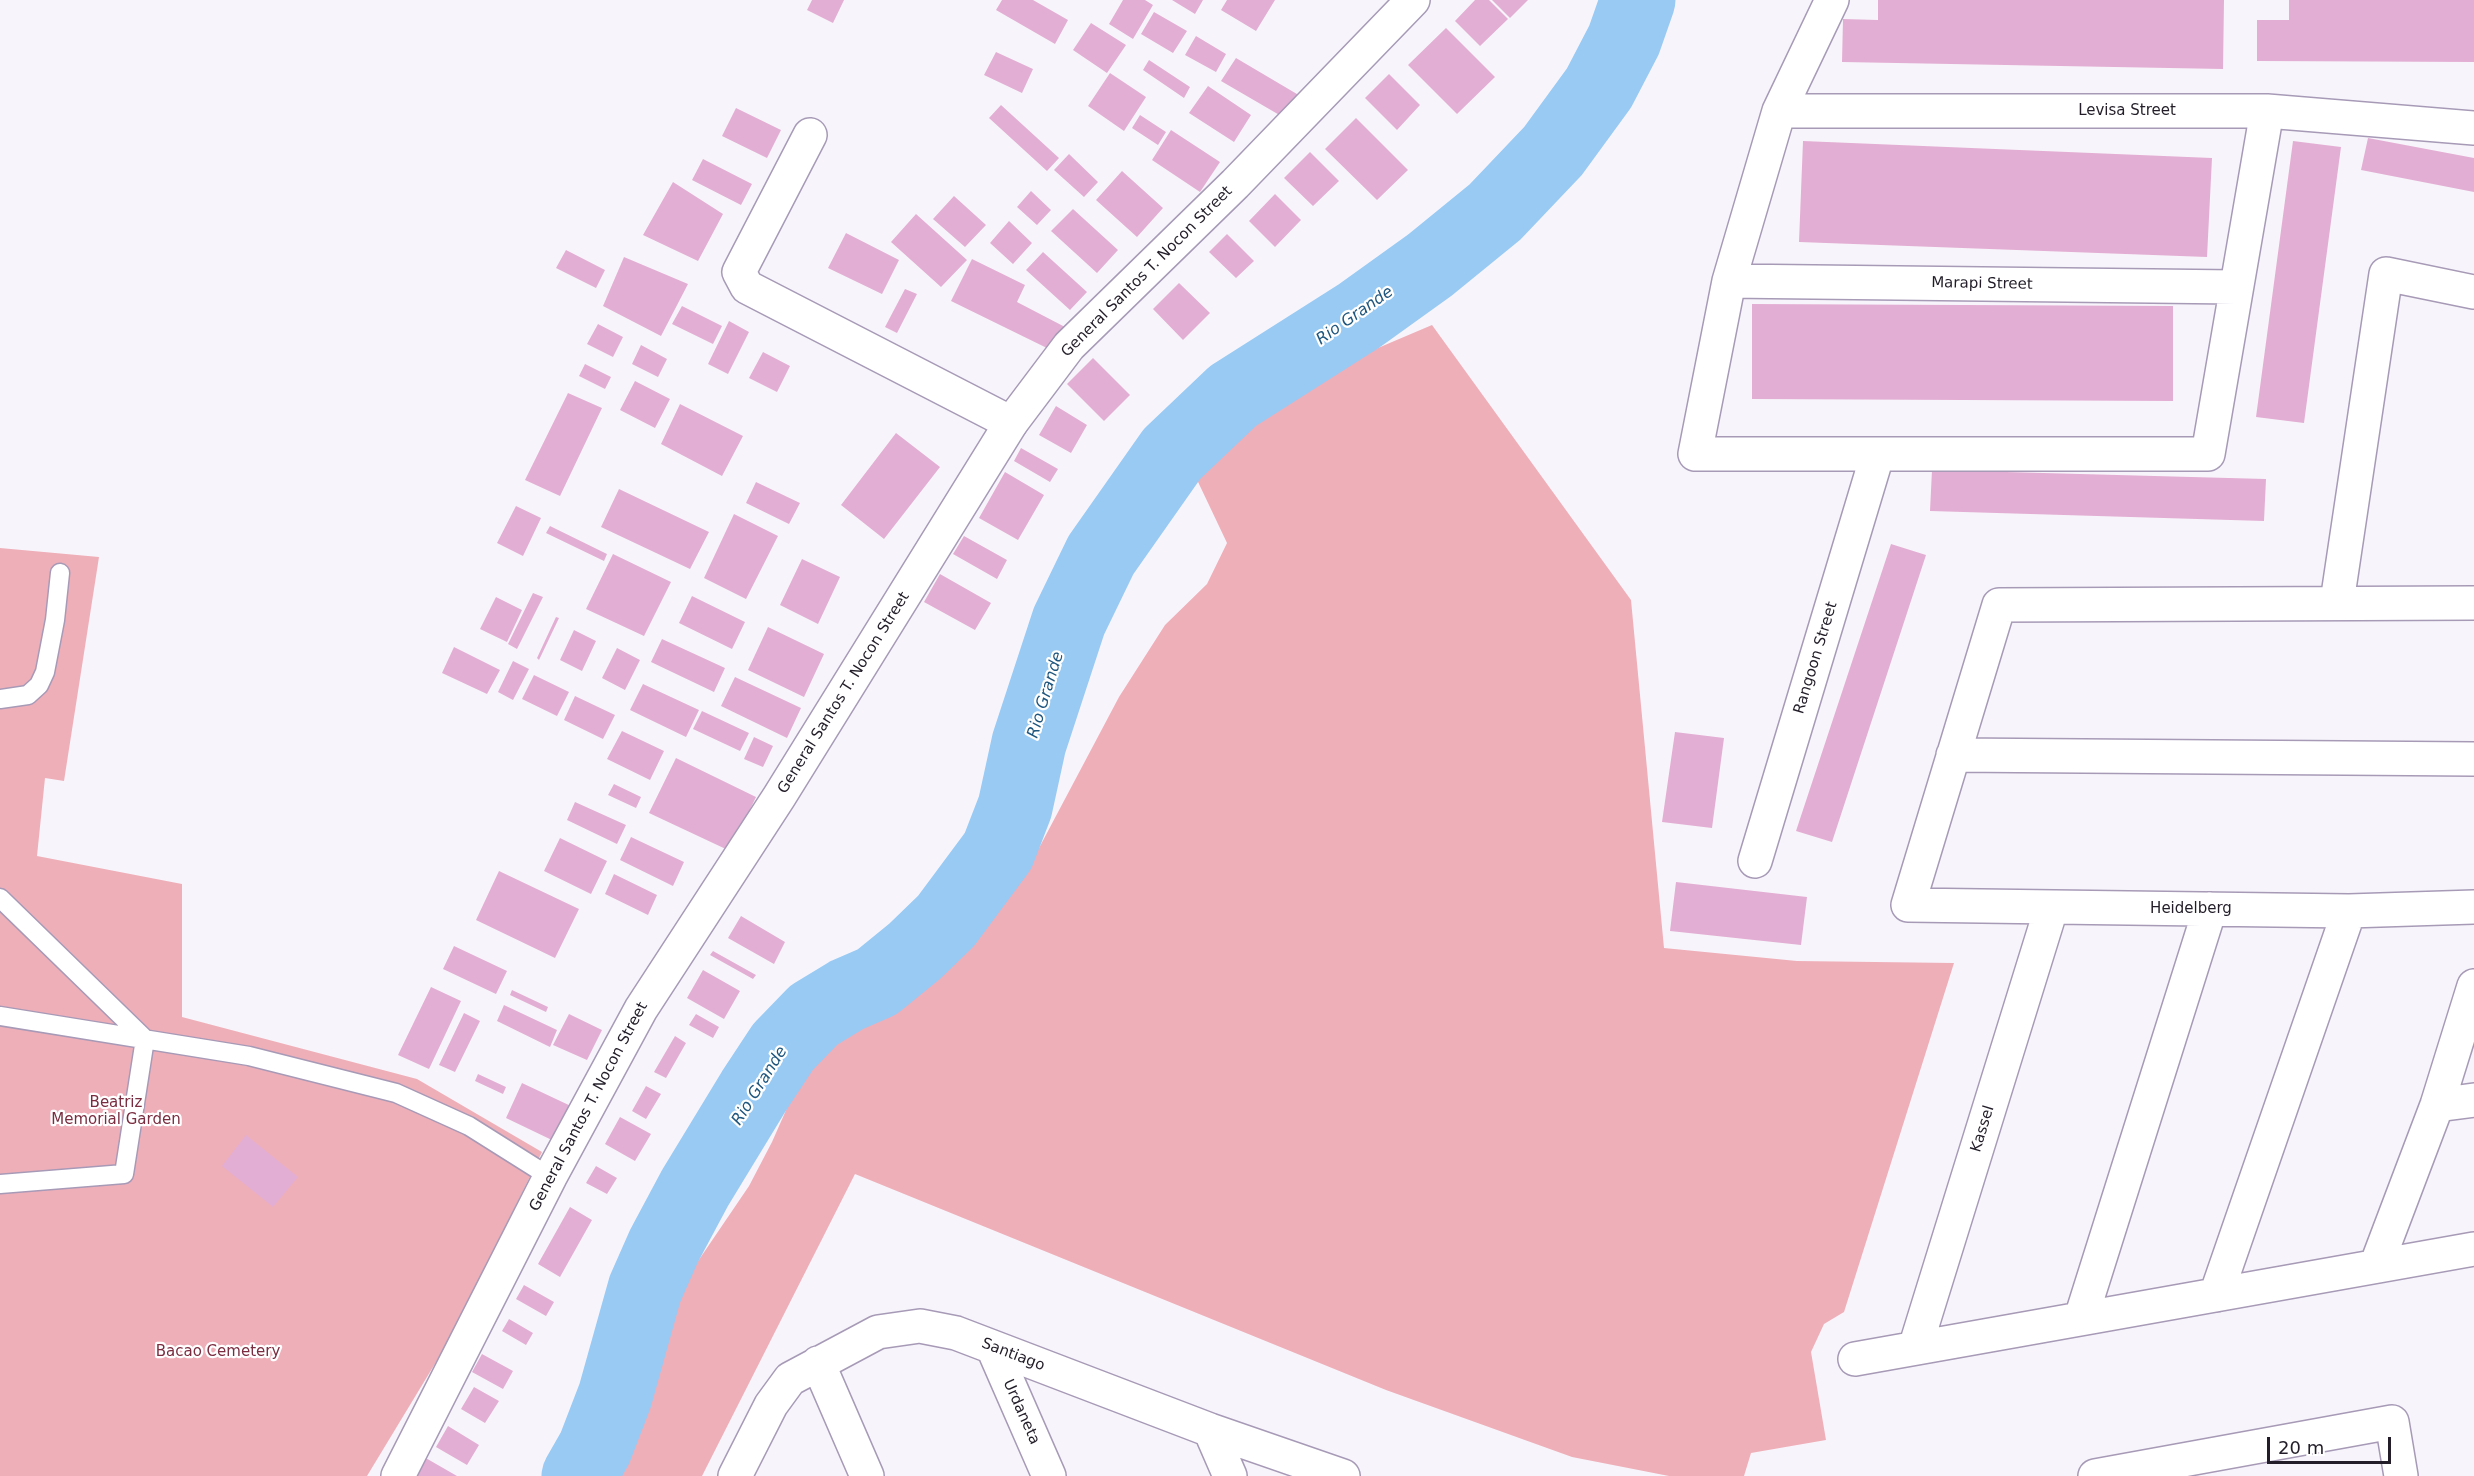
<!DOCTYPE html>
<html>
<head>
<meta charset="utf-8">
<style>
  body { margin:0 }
  #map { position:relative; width:2474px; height:1476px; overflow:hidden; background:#f7f5fb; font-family:"DejaVu Sans",sans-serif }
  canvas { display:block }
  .scale { position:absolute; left:2267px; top:1437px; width:124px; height:27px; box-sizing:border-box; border:3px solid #221d28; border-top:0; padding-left:8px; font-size:18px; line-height:21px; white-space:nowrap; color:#221d28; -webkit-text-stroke:4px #fff; paint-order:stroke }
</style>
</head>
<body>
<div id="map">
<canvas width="2474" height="1476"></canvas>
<div class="scale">20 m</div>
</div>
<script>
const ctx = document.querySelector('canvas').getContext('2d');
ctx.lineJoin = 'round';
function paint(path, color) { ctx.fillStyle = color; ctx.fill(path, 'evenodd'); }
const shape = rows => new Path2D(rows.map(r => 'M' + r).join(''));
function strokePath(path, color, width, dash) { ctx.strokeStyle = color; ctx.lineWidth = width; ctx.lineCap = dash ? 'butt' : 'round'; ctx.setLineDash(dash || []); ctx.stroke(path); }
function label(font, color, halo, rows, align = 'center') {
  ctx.font = font + ' "DejaVu Sans",sans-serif'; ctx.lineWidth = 4.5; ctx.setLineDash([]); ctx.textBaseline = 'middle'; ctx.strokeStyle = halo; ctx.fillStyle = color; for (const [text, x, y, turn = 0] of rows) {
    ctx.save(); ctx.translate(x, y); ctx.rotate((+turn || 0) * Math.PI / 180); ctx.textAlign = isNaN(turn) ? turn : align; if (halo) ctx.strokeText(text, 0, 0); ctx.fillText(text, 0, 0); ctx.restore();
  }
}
paint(shape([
  [1432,325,1631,600,1664,948,1797,961,1954,963,1844,1312,1824,1324,1811,1352,1826,1440,1751,1453,1744,1476,1669,1476,1572,1457,1386,1390,855,1174,702,1476,608,1476,622,1444,635,1381,651,1339,694,1267,749,1186,772,1142,813,1049,840,1024,900,991,946,949,990,892,1039,848,1119,697,1165,625,1207,584,1227,543,1190,465,1204,444,1305,379],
  [0,548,99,557,64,781,45,778,37,856,182,884,182,1017,417,1079,542,1152,453,1334,367,1476,0,1476]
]), '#efafb9');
strokePath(shape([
  [579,1476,595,1448,615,1396,645,1289,664,1246,695,1188,754,1091,783,1047,814,1015,847,995,877,982,915,951,946,921,998,851,1015,807,1029,743,1069,621,1101,555,1172,454,1233,396,1359,316,1430,265,1495,212,1553,151,1599,88,1624,40,1638,0]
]), '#98caf3', 75);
paint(shape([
  [812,0,844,0,833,23,807,10],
  [1002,0,1033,0,1068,20,1055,44,996,10],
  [1123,0,1145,0,1153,5,1133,39,1109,24],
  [1172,0,1203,0,1195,14],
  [1227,0,1275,0,1256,31,1221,10],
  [1475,0,1489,0,1508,19,1480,46,1455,21],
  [1492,0,1528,0,1510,18],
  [1878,0,2224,0,2223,69,1842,62,1843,19,1878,20],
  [2289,0,2474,0,2474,62,2257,61,2257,20,2289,20],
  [1154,12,1187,31,1173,53,1141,34],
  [1091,23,1126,45,1107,73,1073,50],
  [1446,28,1495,77,1457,114,1408,65],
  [1196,36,1226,54,1216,72,1185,55],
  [996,52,1033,69,1022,93,984,75],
  [1236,58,1302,97,1288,120,1221,81],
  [1149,60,1190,87,1184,98,1143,70],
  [1110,73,1146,97,1124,131,1088,106],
  [1389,74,1420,105,1397,130,1365,98],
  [1208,86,1251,115,1234,142,1189,113],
  [1001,105,1059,158,1047,171,989,118],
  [736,108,781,130,767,158,722,136],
  [1140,115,1166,132,1158,145,1132,128],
  [1356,118,1408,170,1377,200,1325,149],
  [1171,130,1220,162,1200,192,1152,160],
  [2368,138,2474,158,2474,192,2361,170],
  [1803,141,2212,158,2207,257,1799,242],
  [2293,141,2341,147,2304,423,2256,417],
  [1310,152,1339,181,1313,206,1284,178],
  [1069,154,1098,182,1084,197,1054,170],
  [703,159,752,184,741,205,692,180],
  [1122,171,1163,208,1137,237,1096,200],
  [673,182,723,214,698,261,643,235],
  [1031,191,1051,210,1037,225,1017,207],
  [1275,194,1301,220,1275,247,1249,221],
  [954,196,986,225,965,247,933,219],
  [1073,209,1118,250,1097,273,1051,231],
  [916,214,967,260,941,287,891,242],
  [1009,221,1032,243,1013,264,990,243],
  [846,233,899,260,882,294,828,268],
  [1227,234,1254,261,1236,278,1209,252],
  [566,250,605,270,596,288,556,268],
  [1043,252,1087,292,1070,310,1026,270],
  [624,257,688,284,661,336,603,306],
  [972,259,1025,285,1017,302,1065,327,1053,351,951,301],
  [1179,283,1210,313,1183,340,1153,309],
  [905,289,917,294,897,333,885,327],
  [1752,304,2173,306,2173,401,1752,399],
  [682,306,722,326,713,344,672,324],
  [729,321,749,332,728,374,708,364],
  [598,324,623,337,613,357,587,344],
  [641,345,667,359,658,377,632,364],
  [763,352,790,366,777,392,749,378],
  [1093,358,1130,395,1104,421,1067,384],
  [585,364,611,377,605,389,579,376],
  [635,381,670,399,655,428,620,410],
  [568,393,602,408,560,496,525,480],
  [680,404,743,436,722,476,661,444],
  [1056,406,1087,425,1071,453,1039,435],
  [896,433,940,467,884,539,841,505],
  [1021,448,1058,469,1050,482,1014,461],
  [1932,470,2266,479,2264,521,1930,511],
  [1005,472,1044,495,1018,540,979,518],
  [756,482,800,503,789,524,746,503],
  [619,489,709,532,690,569,601,527],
  [516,506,541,518,523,556,497,543],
  [734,514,778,536,746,599,704,578],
  [550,526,607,554,604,561,546,533],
  [964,536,1007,560,997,579,953,554],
  [1891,544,1926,555,1832,842,1796,831],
  [613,554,671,582,644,636,586,609],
  [802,559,840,577,818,624,780,605],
  [940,574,991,603,975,630,924,602],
  [533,593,543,597,517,649,508,644],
  [692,596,745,622,732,649,679,623],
  [496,597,522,610,507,642,480,629],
  [556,617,559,618,539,660,537,658],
  [768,627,824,654,804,697,748,670],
  [574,630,596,641,582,671,560,660],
  [662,639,725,668,714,692,651,662],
  [454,647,500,670,487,694,442,673],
  [617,648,640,660,625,690,602,678],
  [513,661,529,669,513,700,498,692],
  [534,675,569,692,557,716,522,699],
  [735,677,801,708,787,738,721,706],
  [643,684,699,710,686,737,630,710],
  [575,696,615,715,603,739,564,720],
  [702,711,749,733,740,751,693,729],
  [622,731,664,751,650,780,607,759],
  [1675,732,1724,738,1712,828,1662,822],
  [754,737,773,746,763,767,744,759],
  [676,758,756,797,730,851,649,813],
  [614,784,641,797,636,808,608,795],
  [575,802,626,825,617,844,567,820],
  [631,837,684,862,673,886,620,860],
  [560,838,607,861,591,894,544,871],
  [499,871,579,909,555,958,476,920],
  [614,874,657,895,648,915,605,894],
  [1676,882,1807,897,1801,945,1670,931],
  [741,916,785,942,774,964,728,938],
  [454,946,507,971,496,994,443,969],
  [713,951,756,975,753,979,710,955],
  [703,970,740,991,724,1019,687,998],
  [431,987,461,1001,429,1069,398,1055],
  [512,990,548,1007,546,1012,510,995],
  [504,1005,557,1030,550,1047,497,1021],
  [464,1013,480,1021,455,1072,439,1065],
  [569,1014,602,1030,587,1060,553,1045],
  [696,1014,719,1027,713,1038,689,1025],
  [675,1036,686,1043,666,1078,654,1072],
  [478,1074,506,1087,503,1094,475,1081],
  [522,1083,573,1107,556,1142,506,1118],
  [646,1086,661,1094,646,1119,632,1111],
  [620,1117,651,1134,635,1161,605,1144],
  [246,1135,298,1177,273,1207,222,1166],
  [596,1166,617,1178,607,1194,586,1183],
  [570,1207,592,1220,560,1277,538,1264],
  [524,1285,554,1302,546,1316,516,1299],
  [509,1319,533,1333,526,1345,502,1331],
  [482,1354,513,1371,503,1389,472,1372],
  [474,1387,499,1401,485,1423,461,1409],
  [448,1426,479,1445,467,1465,436,1447],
  [424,1457,457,1476,413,1476]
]), '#e3aed3');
const service = shape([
  [0,699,28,695,39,685,45,672,55,620,60,573],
  [0,898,145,1039,124,1174,0,1184],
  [0,1016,249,1056,396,1093,469,1126,550,1177]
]);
const minor = shape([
  [1832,0,1779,111,1729,281,1695,454,2208,454,2267,111],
  [1779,111,2267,111,2474,128],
  [810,135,739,272,747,287,1011,423],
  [1729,281,2236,287],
  [2337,602,2386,274,2474,292],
  [2474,603,1999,605,1908,905,2349,911,2474,907],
  [1953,755,2474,759],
  [1755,861,1877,456],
  [2437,1105,2474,1100],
  [2376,1266,2437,1105,2474,986],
  [2216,1295,2349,911],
  [2081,1318,2210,909],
  [993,1348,1049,1476],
  [1915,1348,2051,909],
  [1855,1359,2474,1249],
  [818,1363,867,1476],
  [1210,1430,1230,1476],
  [735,1476,771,1405,790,1379,878,1332,920,1326,956,1333,1210,1430,1343,1476],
  [2095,1476,2392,1422,2401,1476]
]);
const secondary = shape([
  [398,1476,550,1177,641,1009,779,797,1011,423,1069,346,1235,184,1413,0]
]);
strokePath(service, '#a79ab7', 21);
strokePath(minor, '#a79ab7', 36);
strokePath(secondary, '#a79ab7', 36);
strokePath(service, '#fff', 18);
strokePath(minor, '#fff', 33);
strokePath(secondary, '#fff', 33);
label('15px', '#221d28', '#fff', [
  ["Levisa Street",2127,111],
  ["General Santos T. Nocon Street",1147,272,-45],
  ["Marapi Street",1982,284,1],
  ["Rangoon Street",1816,658,-73],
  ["General Santos T. Nocon Street",844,693,-58],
  ["Heidelberg",2191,909],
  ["General Santos T. Nocon Street",589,1107,-62],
  ["Kassel",1983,1129,-73],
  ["Santiago",1013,1355,21],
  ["Urdaneta",1021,1412,66]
]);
label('15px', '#7a2d40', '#fff', [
  ["Beatriz",116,1103],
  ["Memorial Garden",116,1120],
  ["Bacao Cemetery",218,1352]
]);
label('italic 16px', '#1f567e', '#fff', [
  ["Rio Grande",1355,316,-35],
  ["Rio Grande",1046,695,-73],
  ["Rio Grande",760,1086,-58]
]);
</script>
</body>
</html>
